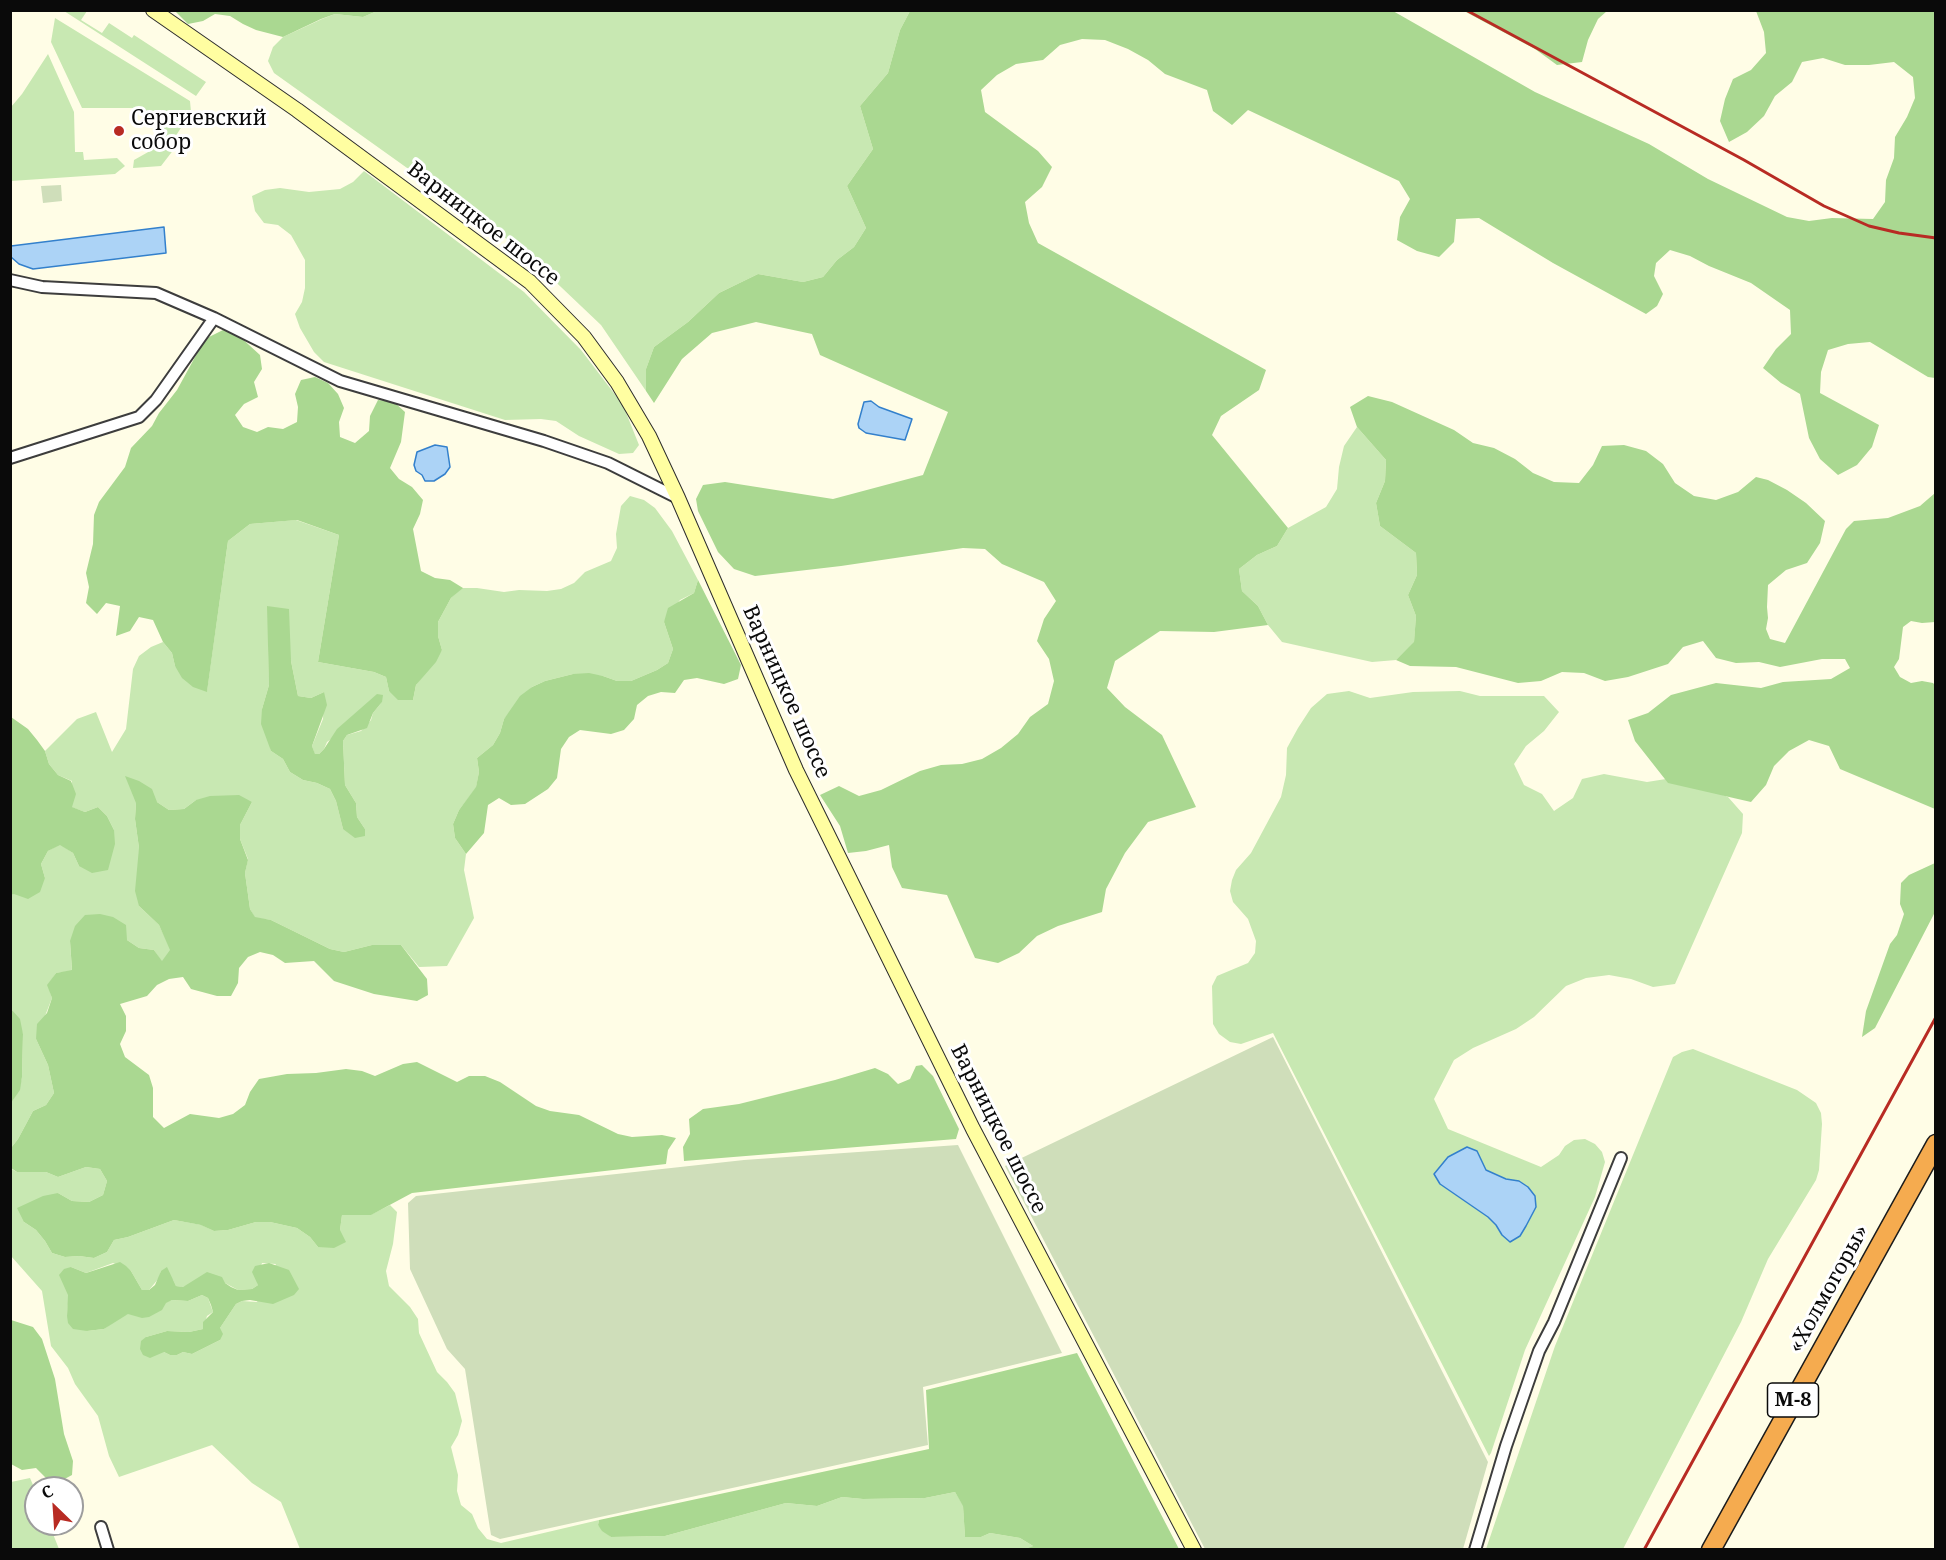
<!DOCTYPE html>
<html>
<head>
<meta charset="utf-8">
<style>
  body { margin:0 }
  #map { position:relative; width:1946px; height:1560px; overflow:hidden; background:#fffde6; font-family:"Noto Serif",serif }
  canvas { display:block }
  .frame { position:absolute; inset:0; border:12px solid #0a0a0a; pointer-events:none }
  .north { position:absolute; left:24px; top:1476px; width:60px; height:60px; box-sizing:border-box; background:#fff; border:2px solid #9d9d9d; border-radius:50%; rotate:335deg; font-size:16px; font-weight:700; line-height:24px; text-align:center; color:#0a0a0a }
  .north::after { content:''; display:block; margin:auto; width:21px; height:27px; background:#b82b23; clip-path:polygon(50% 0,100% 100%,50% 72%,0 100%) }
</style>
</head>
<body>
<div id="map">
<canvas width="1946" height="1560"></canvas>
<div class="frame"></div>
<div class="north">С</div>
</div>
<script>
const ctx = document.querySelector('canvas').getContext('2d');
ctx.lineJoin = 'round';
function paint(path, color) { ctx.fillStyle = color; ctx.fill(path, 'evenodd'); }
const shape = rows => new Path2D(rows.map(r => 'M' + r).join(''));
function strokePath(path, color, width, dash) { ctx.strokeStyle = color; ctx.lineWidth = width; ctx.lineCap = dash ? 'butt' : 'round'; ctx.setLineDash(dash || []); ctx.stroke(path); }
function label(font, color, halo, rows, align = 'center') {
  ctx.font = font + ' "Noto Serif",serif'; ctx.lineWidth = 6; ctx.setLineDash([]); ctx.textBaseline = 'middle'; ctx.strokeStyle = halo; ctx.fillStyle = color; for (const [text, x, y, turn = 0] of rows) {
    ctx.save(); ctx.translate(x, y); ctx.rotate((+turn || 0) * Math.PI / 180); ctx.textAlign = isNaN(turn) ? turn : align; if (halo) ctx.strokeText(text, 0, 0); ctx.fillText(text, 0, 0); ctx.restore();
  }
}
paint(shape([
  [64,11,87,11,81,20,102,33,109,23,132,38,134,35,206,82,196,96],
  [377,11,910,11,900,30,888,73,860,106,873,149,847,186,866,228,854,247,837,260,823,277,803,282,758,274,719,293,688,322,654,347,646,369,646,391,601,325,522,250,274,73,268,61,273,47,283,37,322,19,335,14,363,17],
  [55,18,190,101,191,112,177,134,181,140,161,166,133,168,134,160,150,151,158,131,144,108,82,108,51,42],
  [48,54,74,112,75,152,83,152,84,160,117,158,125,166,115,174,11,181,11,107,22,94],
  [364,171,524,292,581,350,623,405,639,445,633,453,619,454,579,436,556,421,541,419,505,420,324,362,314,352,300,328,295,314,302,302,305,288,305,260,291,235,278,225,264,223,255,211,252,196,265,190,280,188,309,192,340,189,353,182],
  [1357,427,1386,460,1385,481,1376,503,1380,526,1416,553,1417,575,1408,595,1416,616,1414,643,1396,660,1372,662,1282,642,1268,625,1258,606,1242,591,1239,569,1257,555,1277,546,1288,528,1326,507,1337,489,1339,467,1344,446],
  [630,496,644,500,655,508,672,531,698,580,694,593,680,600,664,622,673,649,668,663,657,670,631,681,617,681,603,676,573,674,545,681,532,687,504,719,500,733,493,745,477,758,479,772,476,788,459,810,453,824,455,838,466,854,464,870,474,918,447,966,419,967,401,945,372,945,344,952,330,949,271,920,255,918,250,909,245,873,248,859,240,839,240,825,252,802,196,800,184,809,169,810,157,802,136,803,135,819,139,848,139,906,159,925,171,950,162,962,154,950,139,948,127,940,70,941,72,971,56,973,48,985,52,998,36,1039,48,1065,54,1093,46,1105,33,1111,18,1139,11,1148,11,1103,19,1090,22,1077,23,1034,11,1008,11,895,45,878,41,864,48,851,60,844,73,853,79,866,114,830,107,816,98,807,85,812,71,807,72,781,58,775,49,764,45,751,77,719,96,712,112,752,126,729,133,669,139,656,151,647,163,642,172,653,175,666,207,691,228,541,250,524,296,520,339,535,318,662,374,672,386,677,389,691,413,700,416,685,442,650,438,636,438,622,451,598,462,588,477,588,504,592,519,590,547,591,561,589,574,583,585,572,611,561,617,548,616,534,621,506],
  [268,606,291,661,298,696,311,698,324,692,323,719,312,746,315,755,319,754,324,749,327,742,382,702,373,713,371,720,361,731,347,735,343,741,345,785,356,803,357,817,365,829,343,829,336,801,330,789,317,783,303,780,290,772,283,759,271,751,262,709,269,685],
  [1349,691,1370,698,1413,692,1460,691,1480,696,1544,696,1559,712,1544,731,1526,746,1514,764,1524,785,1542,794,1554,811,1573,798,1582,779,1604,774,1647,782,1666,779,1707,789,1728,797,1743,814,1742,833,1675,984,1653,987,1631,979,1609,975,1586,978,1566,986,1534,1017,1516,1029,1473,1048,1454,1060,1434,1099,1448,1129,1541,1167,1559,1155,1565,1146,1574,1140,1585,1139,1595,1144,1602,1152,1605,1162,1595,1197,1525,1350,1491,1453,1489,1456,1273,1033,1241,1044,1230,1042,1219,1034,1213,1024,1212,986,1217,976,1248,963,1255,953,1256,941,1248,919,1233,902,1230,891,1232,880,1236,870,1251,853,1281,797,1286,775,1287,748,1298,728,1311,708,1327,694],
  [1477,1152,1486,1170,1506,1179,1519,1181,1528,1187,1536,1207,1531,1216,1502,1235,1496,1225,1488,1217,1440,1184],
  [1693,1049,1797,1090,1816,1103,1821,1113,1822,1124,1819,1170,1816,1180,1768,1259,1741,1322,1623,1549,1486,1549,1555,1346,1673,1057,1682,1052],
  [86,1167,100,1169,107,1181,103,1195,89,1202,72,1201,58,1193,24,1222,36,1230,45,1241,52,1253,65,1257,79,1256,94,1258,107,1252,114,1240,128,1237,174,1220,202,1225,214,1231,228,1230,256,1222,270,1222,297,1228,310,1237,318,1247,340,1230,342,1215,370,1215,390,1205,397,1212,393,1244,386,1271,389,1286,410,1307,418,1319,419,1333,437,1372,447,1382,455,1393,462,1421,458,1435,451,1447,458,1475,457,1491,461,1505,472,1514,478,1528,487,1539,501,1543,599,1520,598,1525,611,1537,665,1536,786,1503,817,1506,842,1497,863,1499,925,1498,955,1492,963,1505,965,1537,981,1537,990,1533,1020,1538,1033,1546,1026,1550,300,1549,281,1502,252,1483,212,1445,119,1477,109,1456,98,1416,75,1384,68,1368,51,1346,42,1291,11,1256,10,1168,17,1172,46,1172,58,1177],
  [113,1263,131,1271,142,1290,149,1290,159,1278,161,1271,173,1280,176,1286,182,1287,225,1283,238,1290,252,1289,258,1285,257,1278,262,1263,276,1264,257,1302,242,1301,236,1304,220,1328,220,1340,192,1354,183,1352,177,1355,170,1355,164,1352,146,1337,167,1331,189,1332,203,1329,207,1316,213,1312,208,1298,202,1295,188,1301,172,1300,121,1316,104,1329,87,1331,67,1316,71,1267,86,1273],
  [30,1478,36,1492,36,1524,49,1524,59,1549,11,1549,11,1482]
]), '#c8e8b2');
paint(shape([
  [175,11,377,11,363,17,335,14,321,19,283,37,256,30,243,24,230,16,215,14,203,21,188,24],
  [910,11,1393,11,1535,92,1649,144,1708,179,1787,217,1809,221,1832,218,1873,219,1885,202,1886,180,1894,158,1895,137,1907,117,1915,98,1913,77,1894,62,1869,65,1845,65,1823,58,1802,62,1792,82,1775,96,1764,116,1747,132,1729,142,1720,121,1725,99,1733,79,1751,70,1766,53,1764,32,1756,11,1935,11,1935,378,1928,377,1870,342,1848,344,1828,350,1821,372,1820,393,1879,425,1872,447,1857,465,1838,475,1820,459,1809,438,1800,394,1781,383,1763,368,1776,349,1791,334,1790,310,1751,283,1709,266,1690,256,1670,250,1656,263,1654,276,1663,294,1657,306,1646,314,1553,263,1479,218,1456,219,1454,242,1439,257,1417,251,1397,240,1400,217,1410,199,1399,181,1248,110,1232,125,1213,111,1207,90,1165,74,1148,60,1128,49,1105,40,1082,39,1060,45,1043,60,1016,64,997,75,981,90,985,112,1038,151,1052,167,1042,187,1025,202,1029,223,1038,243,1266,370,1259,390,1221,416,1212,435,1288,528,1277,546,1257,555,1239,569,1242,591,1258,606,1268,625,1214,632,1160,631,1115,661,1107,688,1125,707,1162,735,1196,807,1148,822,1125,853,1106,889,1102,912,1058,926,1037,936,1019,953,998,963,975,958,947,895,902,888,892,867,889,845,866,851,848,853,840,826,820,795,839,786,859,796,881,790,920,771,941,765,962,764,982,759,1001,748,1018,734,1030,717,1048,704,1054,681,1049,659,1037,641,1044,619,1056,601,1044,582,1002,564,985,549,963,548,841,566,755,576,734,569,718,552,698,511,696,499,703,485,725,482,833,499,923,475,948,412,820,355,812,334,756,322,712,333,682,359,654,403,646,391,646,369,654,347,688,322,719,293,758,274,803,282,823,277,837,260,854,247,866,228,847,186,873,149,860,106,888,73,900,30],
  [1464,11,1607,11,1598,19,1588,40,1582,62,1557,65,1535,49],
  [223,330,237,334,260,355,262,369,254,382,258,397,244,404,235,415,243,427,257,432,268,427,283,429,297,422,298,407,295,394,301,380,315,377,328,383,338,394,344,408,339,422,340,437,355,443,369,431,370,416,378,400,394,402,405,412,401,442,390,468,399,479,412,487,423,500,420,514,413,529,421,571,435,578,450,580,463,588,451,598,438,622,438,636,442,650,436,662,416,685,413,700,398,700,389,691,386,677,374,672,318,662,339,535,297,520,250,524,228,541,207,692,193,687,182,678,175,666,172,653,163,642,153,620,139,617,130,631,116,636,120,606,106,603,97,614,86,603,89,587,86,573,93,544,94,515,99,502,125,467,131,448,152,426,159,413,177,390,200,348,209,337],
  [1368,396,1392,402,1454,430,1473,443,1494,448,1515,459,1533,473,1554,482,1579,483,1593,465,1602,446,1624,445,1646,451,1663,464,1675,483,1694,496,1716,500,1738,492,1756,477,1768,480,1787,490,1806,503,1825,521,1820,543,1807,563,1786,570,1768,585,1767,607,1768,618,1766,629,1770,639,1785,643,1846,529,1854,521,1888,518,1920,506,1935,493,1935,622,1922,623,1911,621,1903,627,1899,659,1894,667,1900,677,1911,683,1922,681,1933,683,1935,685,1935,809,1840,769,1829,746,1809,740,1789,751,1774,766,1766,785,1751,802,1668,783,1635,741,1628,720,1648,713,1671,695,1716,683,1761,688,1783,682,1831,679,1850,668,1845,659,1822,659,1780,667,1759,662,1736,663,1716,658,1703,641,1683,647,1668,664,1628,677,1605,681,1584,673,1562,672,1541,681,1518,683,1456,667,1410,666,1396,660,1414,642,1416,616,1408,595,1417,575,1416,553,1380,526,1376,503,1385,481,1386,460,1357,427,1350,407],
  [698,580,741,665,738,679,724,684,697,678,684,680,675,693,661,692,648,696,637,705,634,719,624,730,611,734,580,730,569,737,561,749,557,778,548,789,525,804,511,805,499,798,488,805,484,833,466,854,455,838,453,824,459,810,476,787,479,772,477,758,493,745,500,733,504,719,520,696,532,687,545,681,573,674,589,673,603,676,617,681,631,681,657,670,668,663,673,649,664,622,668,608,694,593],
  [267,606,289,609,291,661,298,696,311,698,324,692,327,705,312,746,315,754,319,754,324,749,337,729,377,694,383,695,382,702,373,713,367,728,347,735,343,741,345,785,356,803,357,817,365,829,365,836,355,838,343,829,336,801,330,789,317,783,303,780,290,772,283,759,271,751,261,724,262,709,269,685],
  [11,717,28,729,37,740,45,751,49,764,58,775,71,781,76,794,72,807,85,812,98,807,107,816,114,830,115,844,108,870,92,873,79,866,73,853,60,845,48,851,41,864,45,878,40,892,28,899,14,894,11,895],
  [125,776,139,781,152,789,157,802,169,810,184,809,196,800,210,796,239,795,252,802,240,825,240,839,248,860,245,873,250,909,255,917,271,920,330,949,344,952,372,945,401,945,427,979,428,995,417,1001,374,994,334,981,314,961,285,963,273,955,260,952,248,957,239,968,238,983,231,996,217,996,191,989,183,977,169,979,157,985,147,996,120,1004,126,1016,126,1031,120,1044,125,1057,149,1075,153,1088,153,1117,164,1128,190,1114,219,1118,233,1114,245,1105,250,1092,259,1079,287,1074,316,1073,346,1069,362,1071,375,1076,403,1064,417,1062,457,1082,469,1076,485,1076,500,1082,536,1106,550,1111,579,1115,618,1134,632,1137,662,1135,676,1138,668,1150,666,1164,412,1193,371,1215,342,1215,340,1230,346,1242,334,1248,318,1247,310,1237,297,1228,270,1222,256,1222,228,1230,214,1231,201,1225,174,1220,128,1237,114,1240,107,1252,94,1258,79,1256,65,1257,52,1253,45,1241,36,1230,24,1222,17,1208,43,1196,58,1193,72,1201,89,1202,103,1195,107,1181,100,1169,86,1167,58,1177,46,1172,17,1172,11,1168,11,1148,18,1139,33,1111,46,1105,54,1093,48,1065,36,1039,37,1024,47,1013,52,998,47,985,56,973,72,970,70,941,75,926,85,915,100,914,113,917,126,925,127,940,139,948,154,950,162,961,170,950,159,925,139,906,135,891,139,848,135,819,136,803],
  [1935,863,1935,912,1875,1028,1862,1037,1866,1011,1890,944,1897,935,1904,914,1900,904,1901,883,1909,875],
  [10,1008,20,1019,23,1034,22,1077,20,1090,11,1103],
  [922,1065,933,1076,959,1129,956,1139,684,1161,683,1147,690,1134,689,1119,703,1109,739,1104,835,1080,875,1068,888,1074,898,1084,910,1079,916,1066],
  [120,1262,126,1266,131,1271,142,1290,149,1290,155,1285,161,1271,167,1267,176,1286,183,1287,207,1272,222,1277,225,1283,231,1287,238,1290,252,1289,258,1285,252,1272,255,1266,269,1263,289,1270,299,1289,294,1295,273,1304,250,1300,242,1301,236,1304,220,1328,223,1334,220,1340,192,1354,183,1352,177,1355,170,1355,164,1352,150,1358,143,1355,140,1349,141,1341,146,1337,167,1331,189,1332,203,1329,203,1322,213,1312,211,1305,208,1298,202,1295,188,1301,172,1300,166,1303,162,1310,149,1317,142,1318,128,1314,104,1329,87,1331,73,1329,68,1323,67,1316,68,1295,59,1275,64,1269,71,1267,86,1273],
  [11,1320,33,1327,42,1339,55,1379,64,1434,73,1461,72,1475,59,1482,46,1478,36,1468,22,1470,11,1464],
  [1077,1353,1179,1549,1026,1549,1033,1546,1020,1538,990,1533,981,1537,965,1537,963,1506,955,1492,925,1498,863,1499,842,1497,817,1506,786,1503,665,1536,611,1537,602,1531,598,1525,599,1520,929,1449,926,1390]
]), '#aad891');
paint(shape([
  [61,185,62,201,43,203,41,186],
  [1273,1037,1488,1462,1463,1549,1205,1549,1005,1166],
  [958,1145,1062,1353,923,1387,928,1445,500,1539,491,1535,465,1369,447,1349,410,1269,408,1203,416,1196,744,1160]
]), '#cfdeba');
const water = shape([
  [164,227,166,253,33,269,19,264,11,257,11,246,164,227],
  [871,401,879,407,912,419,905,440,866,433,859,428,858,424,864,402,871,401],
  [435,445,447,447,450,467,445,474,434,481,425,481,422,475,416,471,414,465,417,452,435,445],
  [1467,1147,1477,1151,1486,1170,1506,1179,1519,1181,1528,1187,1535,1196,1536,1207,1526,1226,1520,1236,1510,1242,1502,1235,1496,1225,1488,1217,1440,1184,1434,1174,1448,1157,1467,1147]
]);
paint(water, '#acd3f6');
strokePath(water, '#3380cc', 1.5);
const street = shape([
  [10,280,42,287,156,293,214,318,340,381,544,441,608,463,678,498],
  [10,458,139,417,156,400,214,318],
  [101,1527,108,1550],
  [1475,1550,1506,1446,1539,1351,1554,1322,1621,1158]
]);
const secondary = shape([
  [153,10,297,110,530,282,584,337,617,382,649,436,678,498,796,770,973,1129,1194,1550]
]);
const highway = shape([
  [1711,1550,1936,1144]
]);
strokePath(street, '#3d3d3d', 14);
strokePath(secondary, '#2c2c2c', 16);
strokePath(highway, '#1b1b1b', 21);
strokePath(street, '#fff', 10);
strokePath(secondary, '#fffea1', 14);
strokePath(highway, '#f5ab4f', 18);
strokePath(shape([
  [1466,10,1744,160,1824,206,1869,226,1899,233,1936,238],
  [1644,1550,1936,1017]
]), '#b82b23', 3);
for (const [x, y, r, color] of [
  [119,131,6,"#b82b23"]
]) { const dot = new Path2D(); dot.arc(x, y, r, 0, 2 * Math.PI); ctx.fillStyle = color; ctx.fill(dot); strokePath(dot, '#fff', 2); }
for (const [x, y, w] of [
  [1793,1400,51]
]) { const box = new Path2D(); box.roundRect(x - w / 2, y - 17, w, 34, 4.5); ctx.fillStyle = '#fff'; ctx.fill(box); strokePath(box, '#0a0a0a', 1.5); }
label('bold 20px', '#0a0a0a', null, [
  ["М-8",1793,1400]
]);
label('21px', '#0a0a0a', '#fff', [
  ["Сергиевский",131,119],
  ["собор",131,143]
], 'left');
label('21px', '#0a0a0a', '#fff', [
  ["Варницкое шоссе",483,224,38],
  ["Варницкое шоссе",786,692,66],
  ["Варницкое шоссе",998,1129,63],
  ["«Холмогоры»",1829,1289,-61]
]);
</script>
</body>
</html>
